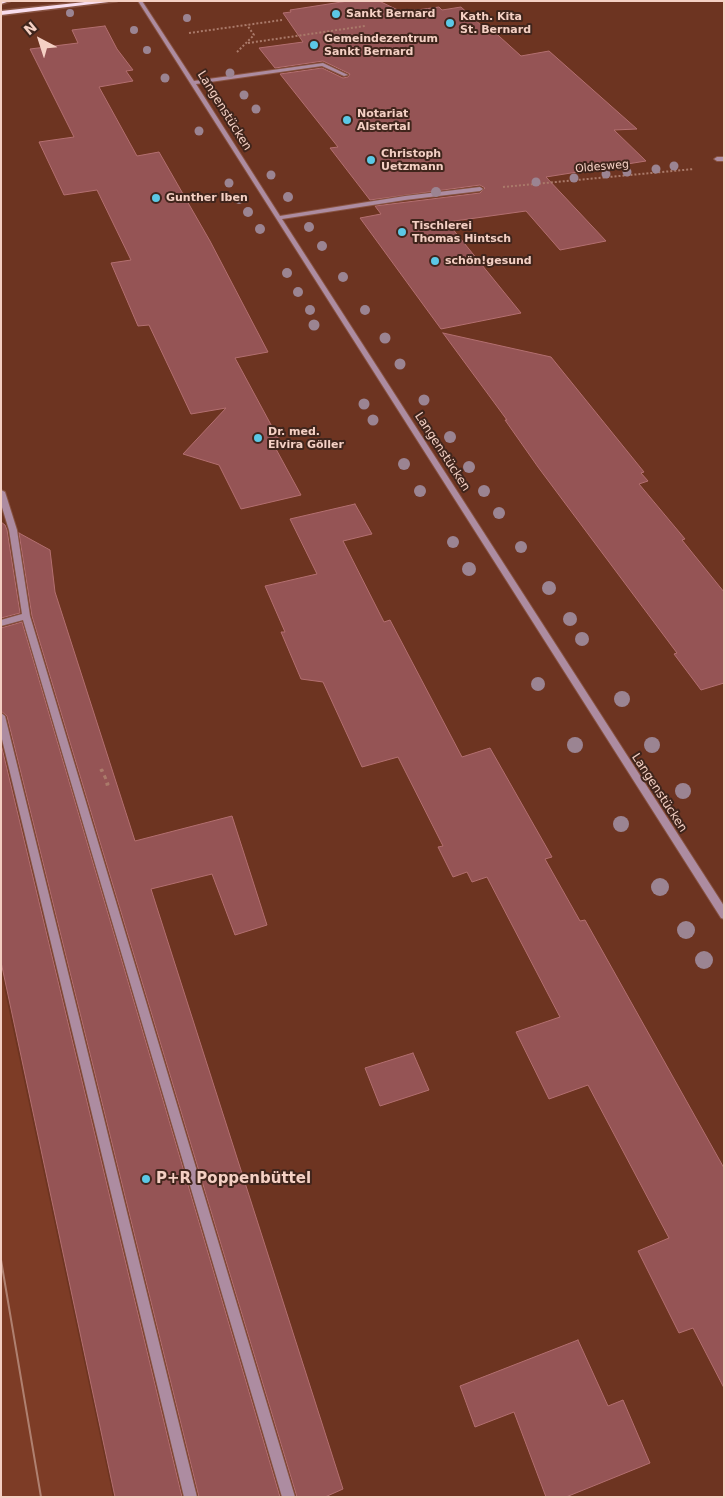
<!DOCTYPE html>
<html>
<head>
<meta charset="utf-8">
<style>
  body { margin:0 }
  #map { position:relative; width:725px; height:1498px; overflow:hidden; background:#6d3421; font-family:"DejaVu Sans",sans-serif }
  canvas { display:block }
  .frame { position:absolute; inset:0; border:2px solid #f4d0c4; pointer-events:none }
  .north { position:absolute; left:15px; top:15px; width:50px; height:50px; -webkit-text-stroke:4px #40251c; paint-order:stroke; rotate:320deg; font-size:14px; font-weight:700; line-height:20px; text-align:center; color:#f4d0c4 }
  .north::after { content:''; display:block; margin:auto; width:18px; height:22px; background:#f4d0c4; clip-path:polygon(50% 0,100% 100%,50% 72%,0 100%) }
</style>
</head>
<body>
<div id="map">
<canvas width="725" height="1498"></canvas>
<div class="frame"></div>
<div class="north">N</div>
</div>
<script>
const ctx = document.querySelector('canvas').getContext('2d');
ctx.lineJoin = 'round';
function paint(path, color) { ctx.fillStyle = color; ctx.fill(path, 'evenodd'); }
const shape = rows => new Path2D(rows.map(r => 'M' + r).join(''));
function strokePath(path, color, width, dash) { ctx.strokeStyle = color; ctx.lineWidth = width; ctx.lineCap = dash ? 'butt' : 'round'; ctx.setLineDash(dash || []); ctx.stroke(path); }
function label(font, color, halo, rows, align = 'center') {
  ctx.font = font + ' "DejaVu Sans",sans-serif'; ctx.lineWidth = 4; ctx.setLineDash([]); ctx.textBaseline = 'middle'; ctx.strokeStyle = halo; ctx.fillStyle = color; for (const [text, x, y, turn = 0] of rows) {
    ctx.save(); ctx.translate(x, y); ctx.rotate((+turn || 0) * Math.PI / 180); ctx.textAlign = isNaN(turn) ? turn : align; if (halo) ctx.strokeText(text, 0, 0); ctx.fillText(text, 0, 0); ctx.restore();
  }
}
paint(shape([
  [1,973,113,1497,1,1497]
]), '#7d3c26');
const building = shape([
  [348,1,379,1,402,12,439,7,442,10,461,7,483,27,489,27,521,56,549,51,637,129,614,130,646,161,546,177,606,241,560,250,526,211,447,222,521,313,441,329,360,218,381,214,375,206,480,193,485,188,480,185,370,200,330,148,338,147,280,74,322,68,343,78,348,77,350,74,323,61,275,68,259,48,303,42,283,13,291,12,290,10,348,1],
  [105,26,117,49,133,70,126,71,133,81,99,87,137,156,159,152,210,241,268,352,235,358,283,447,276,449,301,495,241,509,219,465,183,454,226,408,191,414,149,325,138,326,111,263,131,260,97,190,64,195,39,142,74,137,30,49,78,43,72,30,105,26],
  [443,333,551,357,644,472,641,473,648,481,639,484,685,539,682,540,724,592,724,683,701,690,674,654,677,653,538,467,505,420,507,420,443,333],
  [355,504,372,534,343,541,384,622,390,620,462,757,490,748,552,857,545,859,580,921,585,920,724,1168,724,1388,693,1328,679,1333,638,1251,669,1238,588,1085,549,1099,516,1032,560,1017,487,877,472,882,467,872,453,877,438,847,443,846,398,757,362,767,323,682,301,679,281,632,285,632,265,586,317,574,290,519,355,504],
  [1,522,5,525,7,530,20,613,1,618,1,522],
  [19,533,50,550,55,592,135,841,232,816,267,925,235,935,212,874,151,889,343,1489,325,1497,297,1497,32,616,19,533],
  [22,622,280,1497,199,1497,7,716,1,711,1,628,22,622],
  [1,744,182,1497,115,1497,1,962,1,744],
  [413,1053,429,1090,380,1106,365,1068,413,1053],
  [578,1340,608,1406,623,1400,650,1463,566,1497,546,1497,514,1412,475,1427,460,1386,578,1340]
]);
paint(building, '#955455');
strokePath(building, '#b36f70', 1);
const minor = shape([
  [138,1,142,1,194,81,323,63,348,75,344,76,322,66,196,84,280,216,405,196,480,187,483,189,480,191,405,200,282,219,724,906,724,919,721,918,138,1],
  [724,157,724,161,717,161,714,159,717,157,724,157],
  [1,490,5,492,17,530,30,616,295,1497,282,1497,23,620,1,626,1,620,22,614,9,530,1,504,1,490],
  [1,713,5,716,197,1497,184,1497,1,735,1,713]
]);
const major = shape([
  [1,1,10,1,1,4,1,1],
  [94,1,117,1,1,15,1,11,94,1]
]);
strokePath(minor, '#885342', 2);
strokePath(major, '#885342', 3);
strokePath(shape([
  [189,33,282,20],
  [248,43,365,26],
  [237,52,254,35,247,25],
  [503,187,694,169]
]), '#aa7a6a', 2, [2, 2]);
strokePath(shape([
  [100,771,102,770,108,784,104,785]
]), '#aa7a6a', 3, [4, 4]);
paint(minor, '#ad8ca1');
paint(major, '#f8ddee');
strokePath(shape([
  [1,1260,41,1497]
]), '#af8070', 2);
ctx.fillStyle = '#9b8492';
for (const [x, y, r] of [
  [70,13,4],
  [187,18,4],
  [134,30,4],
  [147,50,4],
  [230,73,4.5],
  [165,78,4.5],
  [244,95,4.5],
  [256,109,4.5],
  [199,131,4.5],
  [674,166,4.5],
  [656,169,4.5],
  [627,172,4.5],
  [606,174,4.5],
  [271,175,4.5],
  [574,178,4.5],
  [536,182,4.5],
  [229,183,4.5],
  [436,192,5],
  [288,197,5],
  [239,199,5],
  [248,212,5],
  [309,227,5],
  [260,229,5],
  [322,246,5],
  [287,273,5],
  [343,277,5],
  [298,292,5],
  [310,310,5],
  [365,310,5],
  [314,325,5.5],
  [385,338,5.5],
  [400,364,5.5],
  [424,400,5.5],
  [364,404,5.5],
  [373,420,5.5],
  [450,437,6],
  [404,464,6],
  [469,467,6],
  [420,491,6],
  [484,491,6],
  [499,513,6],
  [453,542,6],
  [521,547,6],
  [469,569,7],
  [549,588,7],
  [570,619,7],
  [582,639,7],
  [538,684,7],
  [622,699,8],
  [575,745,8],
  [652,745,8],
  [683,791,8],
  [621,824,8],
  [660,887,9],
  [686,930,9],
  [704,960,9]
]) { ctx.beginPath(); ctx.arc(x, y, r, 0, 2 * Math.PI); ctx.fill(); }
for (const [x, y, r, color] of [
  [336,14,5,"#5bc8e6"],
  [450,23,5,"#5bc8e6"],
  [314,45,5,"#5bc8e6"],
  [347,120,5,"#5bc8e6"],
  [371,160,5,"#5bc8e6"],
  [156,198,5,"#5bc8e6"],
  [402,232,5,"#5bc8e6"],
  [435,261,5,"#5bc8e6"],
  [258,438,5,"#5bc8e6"],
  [146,1179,5,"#5bc8e6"]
]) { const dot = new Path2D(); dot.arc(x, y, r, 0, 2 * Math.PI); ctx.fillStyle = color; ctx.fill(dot); strokePath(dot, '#40251c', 2); }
label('bold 11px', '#f4d0c4', '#40251c', [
  ["Sankt Bernard",346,14],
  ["Kath. Kita",460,17],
  ["St. Bernard",460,30],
  ["Gemeindezentrum",324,39],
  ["Sankt Bernard",324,52],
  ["Notariat",357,114],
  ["Alstertal",357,127],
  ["Christoph",381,154],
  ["Uetzmann",381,167],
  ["Gunther Iben",166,198],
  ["Tischlerei",412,226],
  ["Thomas Hintsch",412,239],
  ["schön!gesund",445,261],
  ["Dr. med.",268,432],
  ["Elvira Göller",268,445]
], 'left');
label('11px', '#f4d0c4', '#40251c', [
  ["Oldesweg",602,167,-5]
]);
label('12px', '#f4d0c4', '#40251c', [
  ["Langenstücken",224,111,58],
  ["Langenstücken",442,452,57],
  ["Langenstücken",659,793,57]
]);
label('bold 15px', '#f4d0c4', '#40251c', [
  ["P+R Poppenbüttel",156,1179]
], 'left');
</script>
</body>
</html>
